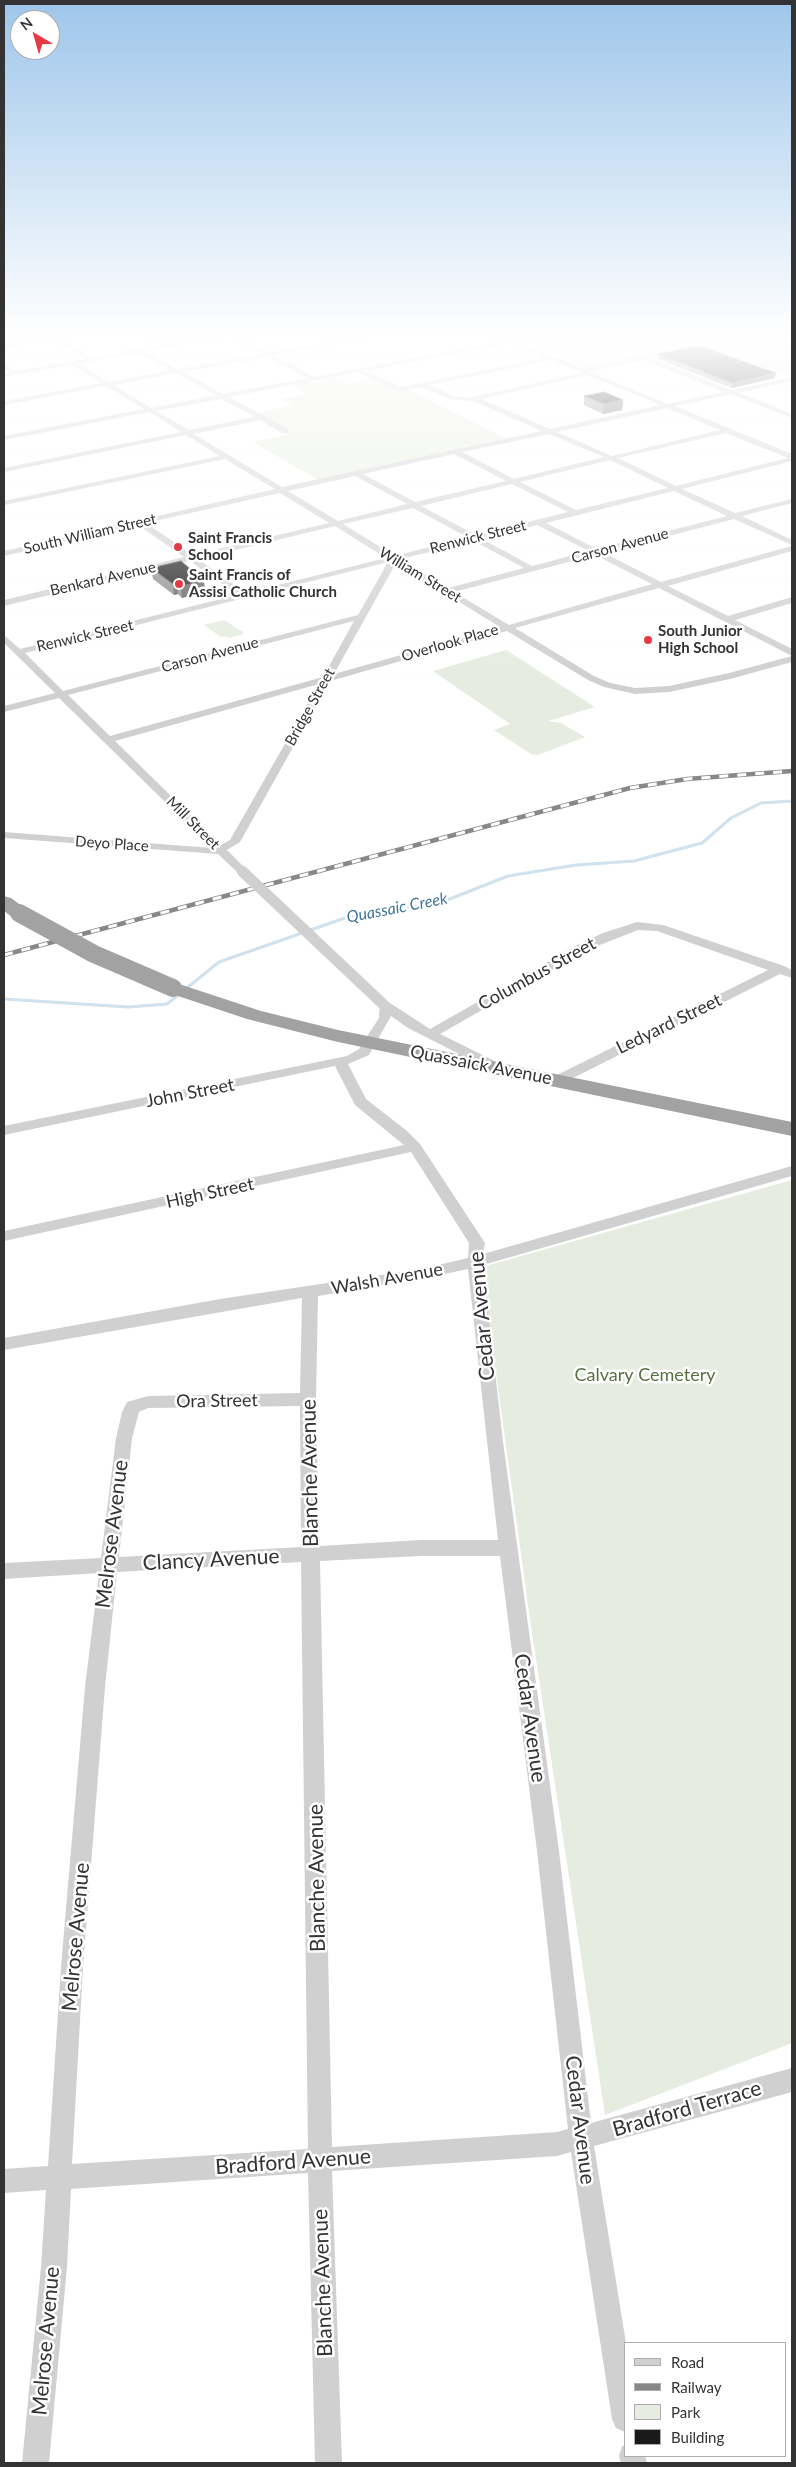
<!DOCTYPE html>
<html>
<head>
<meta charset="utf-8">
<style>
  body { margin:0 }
  #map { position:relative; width:796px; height:2467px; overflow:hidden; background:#fff; font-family:Lato,sans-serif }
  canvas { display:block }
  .frame { position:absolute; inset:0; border:5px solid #333; pointer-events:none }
  .legend { position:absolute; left:624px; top:2342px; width:162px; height:115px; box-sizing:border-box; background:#fff; border:1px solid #adadad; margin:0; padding:6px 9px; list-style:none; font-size:15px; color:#333 }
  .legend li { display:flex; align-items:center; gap:10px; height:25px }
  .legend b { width:25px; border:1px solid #adadad }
  .north { position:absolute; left:10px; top:10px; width:50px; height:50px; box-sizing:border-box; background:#fff; border:1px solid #adadad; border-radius:50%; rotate:322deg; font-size:14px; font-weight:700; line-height:20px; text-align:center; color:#333 }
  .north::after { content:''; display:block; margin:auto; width:18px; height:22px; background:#e63946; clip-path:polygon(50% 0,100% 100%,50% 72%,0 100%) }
</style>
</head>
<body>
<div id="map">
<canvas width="796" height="2467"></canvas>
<div class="frame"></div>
<ul class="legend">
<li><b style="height:6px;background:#d0d0d0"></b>Road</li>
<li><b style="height:6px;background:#888"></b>Railway</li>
<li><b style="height:14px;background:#e6ecdf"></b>Park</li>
<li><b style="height:14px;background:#1a1a1a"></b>Building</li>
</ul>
<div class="north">N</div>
</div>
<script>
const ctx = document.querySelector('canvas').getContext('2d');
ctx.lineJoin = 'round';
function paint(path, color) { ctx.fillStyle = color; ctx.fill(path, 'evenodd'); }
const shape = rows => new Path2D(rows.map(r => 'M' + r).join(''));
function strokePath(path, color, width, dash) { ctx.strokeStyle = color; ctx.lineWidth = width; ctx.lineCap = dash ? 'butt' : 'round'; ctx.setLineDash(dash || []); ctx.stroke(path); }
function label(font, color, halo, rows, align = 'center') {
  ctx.font = font + ' Lato,sans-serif'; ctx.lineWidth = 5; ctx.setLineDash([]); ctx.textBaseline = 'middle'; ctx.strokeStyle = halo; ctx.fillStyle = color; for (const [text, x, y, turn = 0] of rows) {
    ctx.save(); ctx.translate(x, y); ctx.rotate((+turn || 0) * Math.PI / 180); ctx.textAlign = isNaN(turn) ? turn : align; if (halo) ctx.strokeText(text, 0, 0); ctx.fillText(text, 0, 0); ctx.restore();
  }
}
paint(shape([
  [550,336,736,336,756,343,719,351,699,344,586,367,523,341],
  [770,344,792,352,792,375,786,376,726,354],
  [330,375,347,384,373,378,391,387,405,388,509,440,321,482,253,442,290,434,253,414,292,405,281,399,307,394,289,384],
  [224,620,243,632,243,634,229,638,225,636,221,637,204,625],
  [506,650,595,707,548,721,561,723,585,737,538,755,531,754,494,730,510,724,433,671],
  [792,1180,792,2043,605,2115,530,1619,482,1272,489,1265]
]), '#e6ecdf');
strokePath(shape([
  [4,999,128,1007,167,1004,219,962,345,918,442,902,508,876,576,865,634,861,702,843,731,818,761,803,792,801]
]), '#cfe2ee', 3);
paint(shape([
  [49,336,58,336,95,359,90,360,53,339,4,348,4,344,49,336],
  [144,336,151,336,171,346,166,347,144,336],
  [230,336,237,336,269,352,372,336,369,338,274,355,314,377,530,336,540,336,517,342,582,368,695,345,716,350,717,352,755,343,742,336,749,336,763,342,763,344,719,355,716,352,695,349,651,358,732,390,792,377,792,381,739,393,792,414,792,418,731,394,675,406,792,454,792,461,682,489,735,513,792,499,792,503,742,516,792,540,792,545,734,519,604,553,661,582,792,546,792,551,668,586,728,616,792,597,792,603,735,620,792,649,792,656,659,588,515,628,594,676,610,683,635,688,669,686,729,673,792,656,792,662,730,679,669,692,635,694,604,687,588,680,507,631,330,681,240,842,227,850,246,869,246,873,238,873,218,854,4,838,4,832,212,848,59,698,4,712,4,706,55,693,4,643,4,635,20,649,237,595,190,561,4,606,4,600,184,557,138,525,4,556,4,551,275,489,225,459,4,505,4,501,220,456,186,435,4,472,4,468,181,432,149,412,4,440,4,436,144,409,106,386,4,405,4,401,101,383,71,364,73,361,109,382,170,370,138,352,140,349,178,369,262,354,230,336],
  [510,343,545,358,401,387,364,371,510,343],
  [267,357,307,378,223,394,183,372,267,357],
  [552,360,582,373,467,398,453,396,429,385,552,360],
  [643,360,724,392,668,404,588,371,643,360],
  [357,372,391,389,401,391,421,387,450,399,473,401,542,431,282,487,194,434,260,420,282,433,288,433,288,429,229,397,357,372],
  [176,373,216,395,151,408,114,385,176,373],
  [588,375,660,405,550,429,481,399,588,375],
  [221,399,255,417,189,430,156,411,221,399],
  [667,408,720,430,612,456,557,432,667,408],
  [726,433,788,458,676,486,618,458,726,433],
  [549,434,604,457,514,479,462,452,549,434],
  [454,454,506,481,415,502,363,474,454,454],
  [610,460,668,488,576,510,520,482,610,460],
  [355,476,407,504,338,521,288,491,355,476],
  [512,484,568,512,476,535,421,506,512,484],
  [674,491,727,516,597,549,546,523,674,491],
  [280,493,329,523,193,555,146,523,280,493],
  [413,508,467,537,395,556,343,524,413,508],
  [537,525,589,551,532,566,482,539,537,525],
  [335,526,386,558,246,593,198,559,335,526],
  [474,541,524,568,448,588,401,559,474,541],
  [595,555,652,584,509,625,454,592,595,555],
  [388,562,358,615,63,691,25,653,388,562],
  [396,563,500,627,334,674,396,563],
  [354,621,323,677,110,736,68,695,354,621],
  [319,684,230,840,221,845,115,741,319,684],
  [758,336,766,336,792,345,792,349,758,336],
  [4,364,17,372,17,374,13,374,4,369,4,364],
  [637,922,663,925,784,966,792,970,792,978,780,974,563,1083,553,1083,551,1080,553,1077,768,970,657,931,638,930,587,950,440,1034,503,1065,505,1068,503,1071,493,1071,408,1028,391,1016,369,1055,348,1064,366,1099,407,1131,420,1144,485,1243,483,1254,792,1166,792,1176,483,1265,503,1442,559,1851,591,2123,792,2068,792,2092,594,2146,626,2343,625,2432,616,2428,612,2419,571,2152,557,2156,332,2171,342,2463,315,2463,308,2173,71,2189,67,2267,49,2463,22,2463,41,2267,46,2190,4,2193,4,2169,48,2166,61,1967,85,1687,99,1573,4,1579,4,1563,101,1558,116,1438,122,1412,127,1402,148,1396,300,1393,302,1298,4,1350,4,1338,220,1299,421,1269,468,1258,469,1243,411,1152,4,1241,4,1231,404,1145,355,1105,335,1066,4,1135,4,1126,347,1056,359,1049,379,1018,380,1003,390,1003,430,1029,579,944,603,933,637,922],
  [468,1269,498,1540,421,1540,319,1546,316,1399,318,1296,421,1279,468,1269],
  [300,1406,301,1547,119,1557,132,1438,139,1412,148,1408,300,1406],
  [421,1556,500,1556,537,1851,568,2129,557,2132,332,2147,320,1561,421,1556],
  [301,1562,308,2149,72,2164,83,1967,105,1687,117,1572,301,1562],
  [622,2446,625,2446,625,2456,645,2456,647,2463,621,2463,619,2456,622,2446]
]), '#d0d0d0');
paint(shape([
  [215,336,229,336,4,377,4,373,215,336]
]), '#d0d0d0');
paint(shape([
  [4,896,11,898,26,909,28,913,26,917,12,917,4,911,4,896],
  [173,982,261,1011,338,1030,792,1122,792,1136,338,1042,247,1019,166,992,163,988,166,984,173,982]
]), '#a2a2a2');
const rail = shape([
  [4,955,630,788,687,779,792,771]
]);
strokePath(rail, '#888', 4.5);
strokePath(rail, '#fff', 3, [9]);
strokePath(shape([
  [242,871,385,1006]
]), '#d0d0d0', 11);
strokePath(shape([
  [19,913,94,954,173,988]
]), '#a2a2a2', 18);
paint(shape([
  [658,354,775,378,732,388,658,359],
  [584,396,623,400,622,410,603,414,584,405],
  [151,568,204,581,205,592,182,598,178,594,174,595,153,579]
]), '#8c8c8c');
paint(shape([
  [776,373,775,378,732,388,732,383],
  [623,400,622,410,603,414,604,404],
  [204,581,205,592,182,598,181,586],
  [177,583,178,594,174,595,173,584]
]), '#5f5f5f');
const building = shape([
  [699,346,776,373,732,383,658,354,699,346],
  [604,392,623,400,604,404,584,396,604,392],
  [181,561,204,581,181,586,177,583,173,584,151,568,181,561]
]);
paint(building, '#1a1a1a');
strokePath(building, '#5f5f5f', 1);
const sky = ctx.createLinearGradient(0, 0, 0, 681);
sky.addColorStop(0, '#9ec6ea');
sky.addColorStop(0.49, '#fff');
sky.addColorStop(1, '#ffffff00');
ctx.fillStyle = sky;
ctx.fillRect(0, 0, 796, 681);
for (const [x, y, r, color] of [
  [178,547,5,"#e63946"],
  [179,584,5,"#e63946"],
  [648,640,5,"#e63946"]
]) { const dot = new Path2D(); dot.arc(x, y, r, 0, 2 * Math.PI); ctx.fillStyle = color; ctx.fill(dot); strokePath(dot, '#fff', 2); }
label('15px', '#333', '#fff', [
  ["South William Street",90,534,-13],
  ["Renwick Street",478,537,-14],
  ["Carson Avenue",620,546,-15],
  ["William Street",420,575,31],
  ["Benkard Avenue",103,579,-13],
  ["Renwick Street",85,636,-13],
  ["Overlook Place",450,643,-16],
  ["Carson Avenue",210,655,-15],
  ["Bridge Street",310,707,-61],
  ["Mill Street",193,823,45],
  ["Deyo Place",112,844,4]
]);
label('bold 15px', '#333', '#fff', [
  ["Saint Francis",188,538],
  ["School",188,555],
  ["Saint Francis of",189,575],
  ["Assisi Catholic Church",189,592],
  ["South Junior",658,631],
  ["High School",658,648]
], 'left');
label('italic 16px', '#3f7597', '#fff', [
  ["Quassaic Creek",397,908,-11]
]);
label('18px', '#333', '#fff', [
  ["Columbus Street",537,974,-29],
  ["Ledyard Street",669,1024,-26],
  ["Quassaick Avenue",481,1065,11],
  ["John Street",190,1093,-11],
  ["High Street",210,1193,-12],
  ["Walsh Avenue",387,1279,-10],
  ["Ora Street",217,1401,-1]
]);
label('18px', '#56703f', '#fff', [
  ["Calvary Cemetery",645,1375]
]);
label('21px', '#333', '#fff', [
  ["Cedar Avenue",482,1316,-95],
  ["Blanche Avenue",310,1473,-91],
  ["Melrose Avenue",112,1534,-83],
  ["Clancy Avenue",211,1560,-3],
  ["Cedar Avenue",530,1718,82],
  ["Blanche Avenue",317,1878,-91],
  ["Melrose Avenue",76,1937,-85],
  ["Bradford Terrace",687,2109,-16],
  ["Cedar Avenue",580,2120,83],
  ["Bradford Avenue",293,2162,-4],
  ["Blanche Avenue",323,2283,-92],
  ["Melrose Avenue",46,2341,-85]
]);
</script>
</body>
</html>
